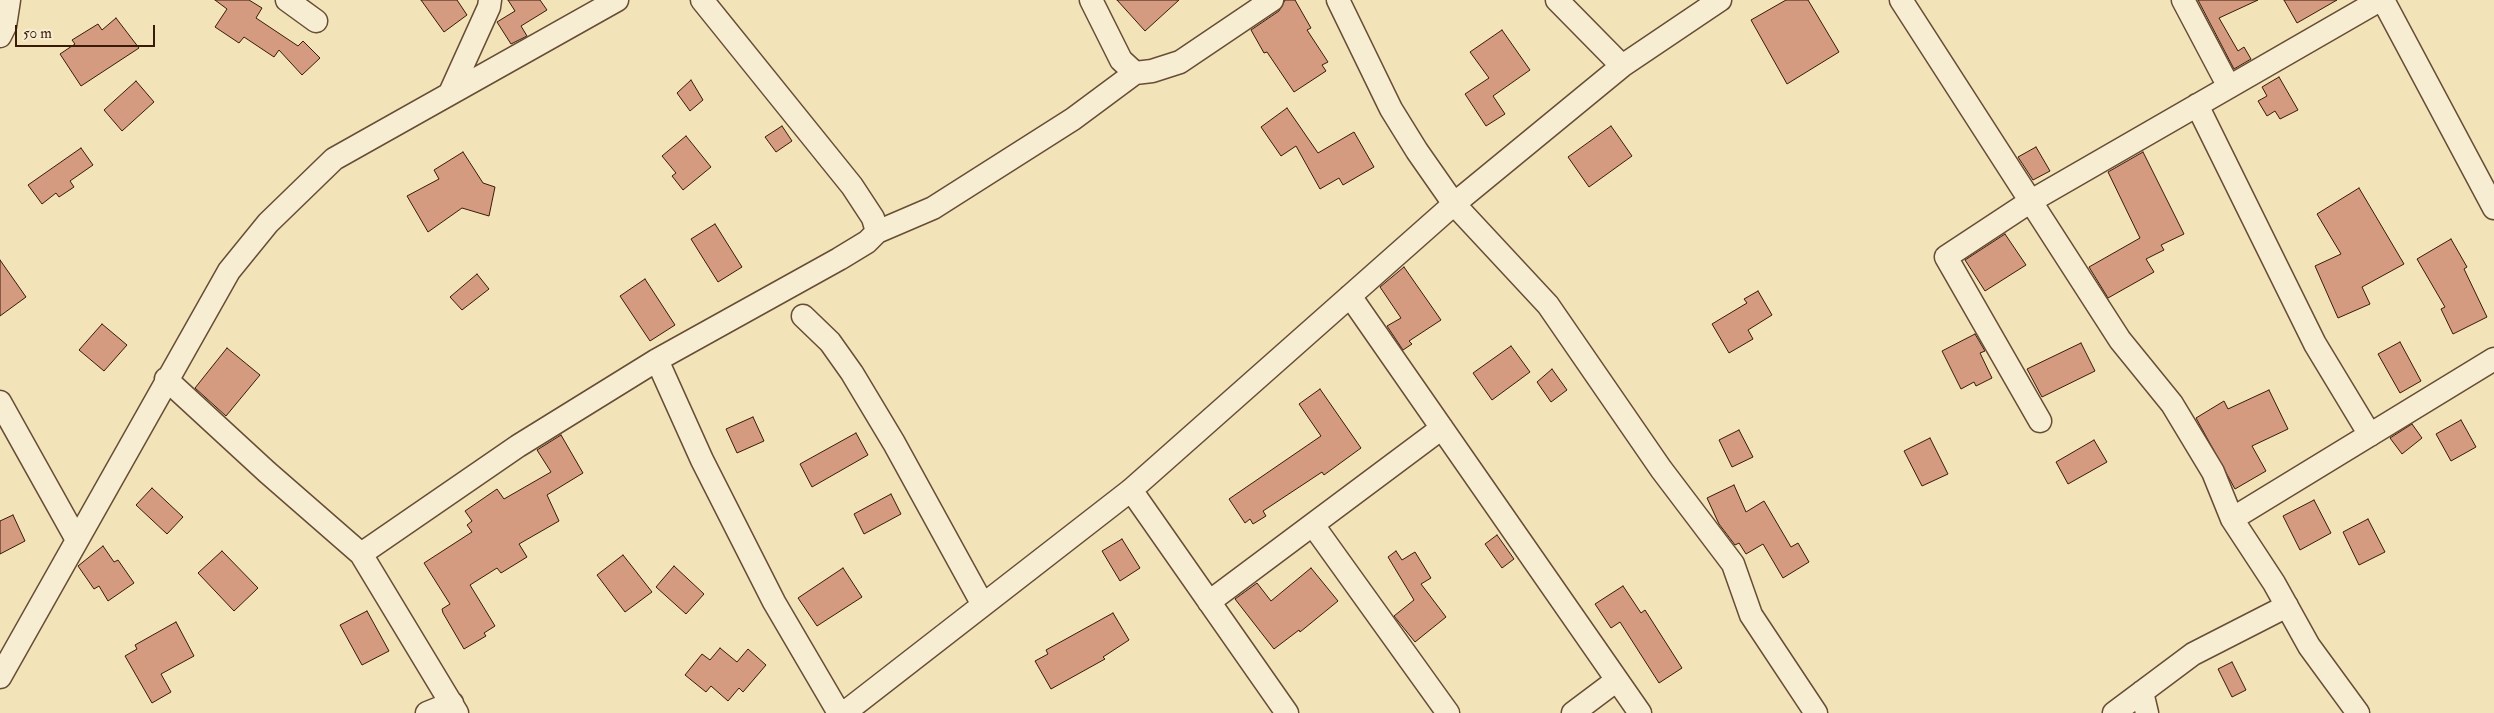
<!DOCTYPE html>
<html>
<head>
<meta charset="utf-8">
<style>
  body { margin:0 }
  #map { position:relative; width:2494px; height:713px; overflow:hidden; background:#f2e3b9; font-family:"IM FELL Double Pica",serif }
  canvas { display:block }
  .scale { position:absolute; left:15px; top:25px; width:140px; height:22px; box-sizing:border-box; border:2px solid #391b09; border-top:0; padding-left:6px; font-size:15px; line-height:18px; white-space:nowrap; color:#391b09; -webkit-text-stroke:4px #f7edd2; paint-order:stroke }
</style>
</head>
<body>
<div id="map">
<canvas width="2494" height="713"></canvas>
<div class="scale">50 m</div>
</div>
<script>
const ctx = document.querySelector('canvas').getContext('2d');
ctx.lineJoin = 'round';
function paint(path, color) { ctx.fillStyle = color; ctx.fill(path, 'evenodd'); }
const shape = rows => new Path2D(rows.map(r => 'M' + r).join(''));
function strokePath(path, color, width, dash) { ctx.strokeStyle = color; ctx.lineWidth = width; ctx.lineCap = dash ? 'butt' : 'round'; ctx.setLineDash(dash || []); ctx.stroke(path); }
const building = shape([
  [215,0,249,0,262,8,256,18,298,46,303,41,320,58,302,75,279,50,274,57,244,37,239,43,215,27,227,9,215,0],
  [421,0,457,0,467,15,444,32,421,0],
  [508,0,540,0,547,10,521,26,527,36,511,44,497,22,515,11,508,0],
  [1117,0,1179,0,1145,31,1117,0],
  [1285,0,1295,0,1311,28,1307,30,1328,62,1322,65,1326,71,1294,92,1267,52,1264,53,1251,30,1279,11,1285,0],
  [1786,0,1808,0,1839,52,1787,84,1751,20,1786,0],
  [2198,0,2258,0,2219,18,2238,51,2244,47,2251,59,2234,69,2198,0],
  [2284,0,2337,0,2297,23,2284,0],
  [116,18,139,48,81,86,60,54,75,44,72,40,98,24,102,30,116,18],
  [1502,30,1530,70,1493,96,1505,114,1486,126,1465,94,1489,78,1470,52,1502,30],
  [2279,77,2298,110,2280,119,2275,111,2267,116,2258,101,2267,96,2262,87,2279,77],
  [691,80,703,100,690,111,677,93,691,80],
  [136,81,154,102,122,131,104,110,136,81],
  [1287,108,1318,153,1354,132,1374,167,1343,185,1339,178,1320,189,1296,146,1281,156,1261,127,1287,108],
  [782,126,792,141,776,152,765,137,782,126],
  [1611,126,1632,156,1589,187,1568,157,1611,126],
  [686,136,711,167,683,190,672,176,676,173,662,156,686,136],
  [2036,147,2050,171,2033,180,2018,157,2036,147],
  [81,148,93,165,70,181,74,187,59,197,56,193,42,204,28,185,81,148],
  [463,152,483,183,495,187,489,216,462,208,428,232,407,196,439,179,434,170,463,152],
  [2143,152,2184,234,2161,245,2164,250,2146,259,2154,272,2108,298,2089,267,2140,238,2108,172,2143,152],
  [2359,188,2404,264,2362,287,2370,304,2338,318,2315,266,2341,254,2317,214,2359,188],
  [715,224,742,267,718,282,691,239,715,224],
  [2005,234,2026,265,1985,291,1965,260,2005,234],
  [2451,239,2467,267,2464,269,2487,317,2453,334,2441,309,2445,307,2417,259,2451,239],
  [0,260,26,297,0,316,0,260],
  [1404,267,1441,320,1409,341,1412,344,1403,350,1387,326,1401,318,1380,287,1404,267],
  [477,274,489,289,462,310,450,297,477,274],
  [645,279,675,325,650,341,620,296,645,279],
  [1758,291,1772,315,1748,330,1753,339,1729,353,1712,324,1747,303,1744,299,1758,291],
  [102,324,127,345,104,371,79,350,102,324],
  [1975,334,1985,351,1980,353,1992,378,1976,386,1974,382,1961,389,1942,351,1975,334],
  [2400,342,2421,381,2400,393,2378,354,2400,342],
  [2081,343,2095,371,2042,397,2027,369,2081,343],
  [1511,346,1530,372,1492,400,1473,373,1511,346],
  [227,348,260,375,226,416,195,388,227,348],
  [1552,369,1567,390,1551,402,1537,382,1552,369],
  [1320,389,1361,448,1324,475,1322,472,1263,511,1266,516,1253,524,1250,519,1245,523,1229,499,1321,436,1299,404,1320,389],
  [2269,390,2288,429,2252,446,2266,471,2235,489,2196,418,2224,401,2228,409,2269,390],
  [753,417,764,441,737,453,726,429,753,417],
  [2461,420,2476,447,2451,461,2436,434,2461,420],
  [2412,424,2422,438,2402,454,2390,438,2412,424],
  [1739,430,1753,457,1732,467,1719,440,1739,430],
  [856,433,868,455,812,487,800,464,856,433],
  [561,435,583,473,547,495,559,521,519,544,527,557,501,573,497,568,470,585,495,626,484,633,486,636,464,649,443,613,442,609,450,604,424,563,472,532,467,525,472,521,465,511,497,489,504,499,551,472,537,450,561,435],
  [1930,438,1948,474,1922,486,1904,451,1930,438],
  [2094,440,2107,462,2068,484,2056,462,2094,440],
  [1734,485,1746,512,1764,501,1791,547,1798,543,1809,562,1783,578,1763,544,1746,554,1739,543,1735,545,1719,524,1707,498,1734,485],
  [152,488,183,517,167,534,136,505,152,488],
  [891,494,901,514,864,534,854,514,891,494],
  [2314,500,2331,533,2300,550,2283,516,2314,500],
  [13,515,25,541,0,554,0,521,13,515],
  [2368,519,2385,552,2359,565,2343,532,2368,519],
  [1497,535,1514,559,1502,568,1485,544,1497,535],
  [1122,539,1140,568,1120,581,1102,551,1122,539],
  [103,546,114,562,118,560,134,583,108,601,99,586,94,589,78,566,103,546],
  [222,551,258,588,234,611,198,573,222,551],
  [1396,551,1402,560,1415,552,1431,578,1421,584,1446,617,1415,642,1394,616,1414,600,1388,557,1396,551],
  [623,555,652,592,625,612,597,575,623,555],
  [674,566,704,594,686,614,656,587,674,566],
  [843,568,862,597,817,626,798,598,843,568],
  [1311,568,1338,601,1300,632,1299,630,1274,649,1235,599,1257,583,1271,601,1311,568],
  [1623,586,1641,613,1645,610,1682,668,1659,683,1620,622,1611,628,1595,604,1623,586],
  [367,611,389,651,362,665,340,625,367,611],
  [1113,613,1129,640,1103,657,1105,659,1051,689,1035,661,1048,654,1046,650,1113,613],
  [176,622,194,656,161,674,171,692,152,703,125,656,137,649,135,645,176,622],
  [720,648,737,662,748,649,766,665,743,692,739,688,728,701,711,686,706,692,685,675,702,654,710,660,720,648],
  [2232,662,2246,690,2232,697,2218,669,2232,662]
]);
paint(building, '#d49b80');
strokePath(building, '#391b09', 1);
const minor = shape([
  [287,0,316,21],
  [1091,0,1121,60,1135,73,1152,71,1180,62,1272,0],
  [1338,0,1391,109,1417,151,1454,204,1548,305,1661,469,1733,564,1751,615,1816,713],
  [1557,0,1622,66],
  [1901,0,2120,340,2172,404,2213,472,2232,519,2274,583,2309,646,2358,713],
  [2183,0,2229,87],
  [2383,0,2494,208],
  [0,36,5,26,9,0],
  [450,93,489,7,490,0],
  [2197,105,2315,344,2370,435],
  [877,232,933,208,1073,119,1135,73],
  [1350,296,1640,713],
  [803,316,830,342,852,373,894,443,983,605],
  [657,360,702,460,774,602,839,713],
  [166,379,267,472,361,554,457,713],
  [0,402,77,540],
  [2040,421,1946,257,2031,201,2380,0],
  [1131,490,1287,713],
  [2232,519,2494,359],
  [1313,525,1448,713],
  [361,554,518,446,657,360,839,259,867,242,877,232,873,218,852,186,702,0],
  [1209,602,1442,428],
  [0,677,229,271,268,223,334,159,617,0],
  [2142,692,2147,713],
  [427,713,452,703],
  [844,713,1131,490,1454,204,1622,66,1720,0],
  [1573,713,1617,680],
  [2114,713,2193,654,2287,606]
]);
strokePath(minor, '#674d35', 25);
strokePath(minor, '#f7edd2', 22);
</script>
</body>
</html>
